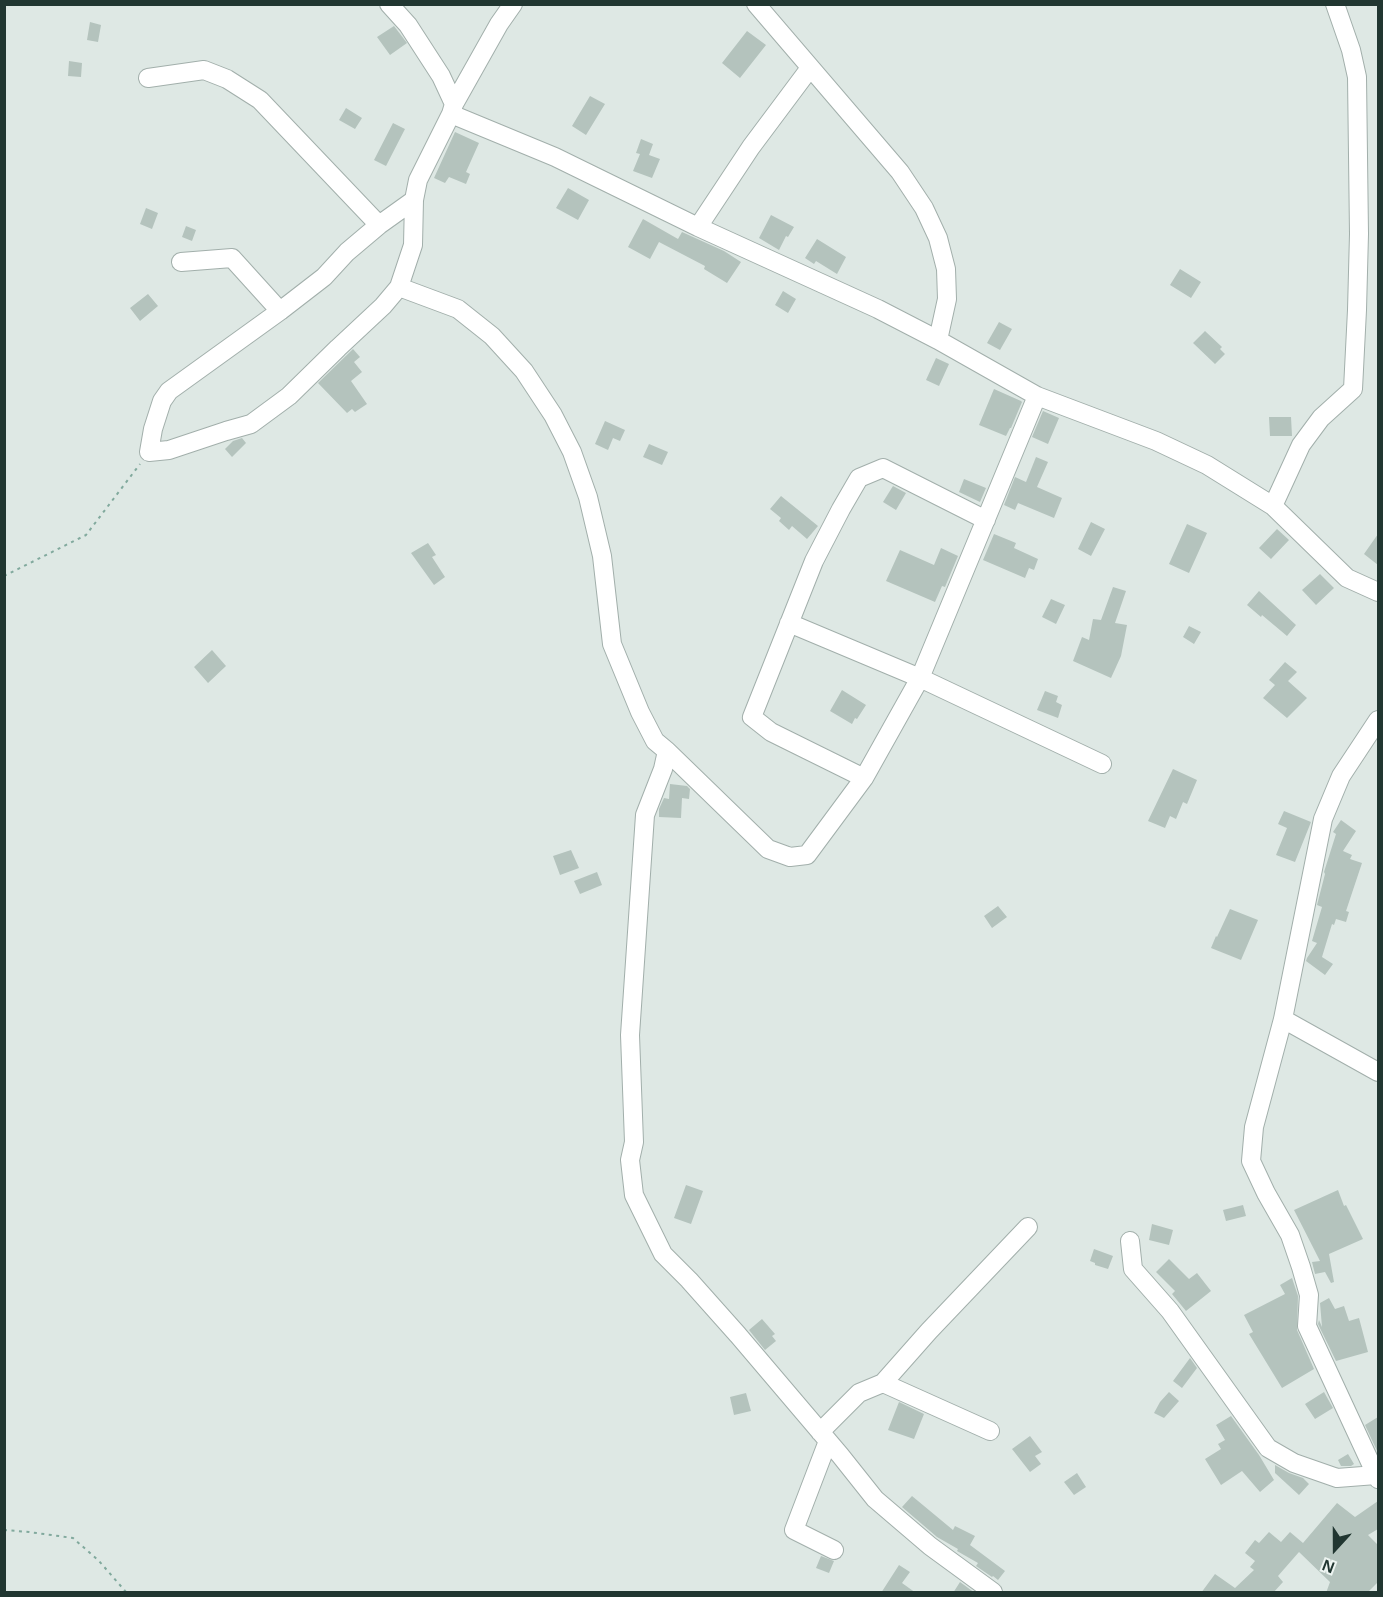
<!DOCTYPE html>
<html>
<head>
<meta charset="utf-8">
<style>
  body { margin:0 }
  #map { position:relative; width:1383px; height:1597px; overflow:hidden; background:#dee8e4; font-family:Arial,sans-serif }
  canvas { display:block }
  .frame { position:absolute; inset:0; border:6px solid #213631; pointer-events:none }
  .north { position:absolute; left:1305px; top:1519px; width:60px; height:60px; -webkit-text-stroke:4px #eef5f2; paint-order:stroke; rotate:201deg; font-size:16px; font-weight:700; line-height:24px; text-align:center; color:#213631 }
  .north::after { content:''; display:block; margin:auto; width:21px; height:27px; background:#213631; clip-path:polygon(50% 0,100% 100%,50% 72%,0 100%) }
</style>
</head>
<body>
<div id="map">
<canvas width="1383" height="1597"></canvas>
<div class="frame"></div>
<div class="north">N</div>
</div>
<script>
const ctx = document.querySelector('canvas').getContext('2d');
ctx.lineJoin = 'round';
function paint(path, color) { ctx.fillStyle = color; ctx.fill(path, 'evenodd'); }
const shape = rows => new Path2D(rows.map(r => 'M' + r).join(''));
function strokePath(path, color, width, dash) { ctx.strokeStyle = color; ctx.lineWidth = width; ctx.lineCap = dash ? 'butt' : 'round'; ctx.setLineDash(dash || []); ctx.stroke(path); }
paint(shape([
  [90,22,101,25,98,42,87,40],
  [394,26,407,43,390,55,377,37],
  [747,31,766,45,740,78,722,63],
  [69,61,82,63,81,77,68,76],
  [590,96,605,104,586,135,572,126],
  [346,108,362,118,355,129,339,120],
  [393,123,405,129,386,166,374,160],
  [455,132,479,143,466,172,470,174,466,184,449,177,445,183,434,178],
  [641,139,653,144,649,155,660,159,652,178,633,171,640,154,636,153],
  [568,188,589,200,578,220,556,208],
  [146,208,158,213,152,229,140,224],
  [771,215,794,227,788,237,786,236,779,250,759,238],
  [643,219,678,239,682,232,724,251,741,262,727,283,704,269,705,266,659,242,650,259,628,247],
  [186,226,196,230,192,241,182,237],
  [817,239,846,257,837,274,816,261,814,264,805,258],
  [1180,269,1201,282,1191,298,1170,285],
  [783,291,796,299,788,313,775,305],
  [148,294,158,306,140,321,130,308],
  [999,322,1012,329,1000,350,987,343],
  [1205,331,1222,347,1220,349,1225,354,1215,364,1193,343],
  [353,349,360,357,354,362,362,372,351,381,367,404,355,412,352,409,347,413,318,383],
  [936,358,949,364,939,386,926,380],
  [994,389,1021,401,1022,402,1011,428,1010,428,1006,436,979,425],
  [1043,411,1059,418,1048,444,1032,437],
  [1269,417,1291,417,1292,436,1270,436],
  [605,421,625,430,620,441,613,438,608,450,595,444],
  [242,438,246,443,232,457,225,449,233,441],
  [649,444,668,452,662,465,643,457],
  [1036,457,1048,462,1037,487,1062,498,1054,518,1018,503,1015,510,1004,505,1015,477,1026,482],
  [964,479,986,488,980,502,959,492],
  [893,486,906,493,896,510,883,502],
  [781,496,818,526,807,539,792,526,789,530,779,521,781,518,770,509],
  [1091,522,1105,529,1091,556,1078,549],
  [1187,524,1207,533,1189,573,1169,564],
  [1277,529,1289,540,1271,559,1259,548],
  [994,534,1016,543,1014,548,1038,559,1034,570,1029,568,1025,578,983,560],
  [1378,534,1378,565,1364,554],
  [428,543,436,555,432,557,445,577,434,585,411,553],
  [941,548,958,556,945,587,942,586,935,602,886,581,900,550,934,565],
  [1320,574,1334,588,1316,605,1302,590],
  [1113,587,1126,591,1115,623,1127,625,1121,656,1111,678,1073,661,1082,637,1089,640,1093,619,1101,620],
  [1259,591,1296,625,1287,636,1262,615,1261,617,1247,605],
  [1051,599,1065,605,1056,624,1042,617],
  [1189,626,1201,632,1194,644,1183,637],
  [212,650,226,666,208,683,194,667],
  [1285,662,1297,672,1288,681,1307,698,1287,718,1263,698,1275,685,1269,680],
  [842,690,866,705,857,719,855,718,852,724,830,711],
  [1045,691,1058,696,1056,702,1062,705,1058,718,1037,710],
  [1173,769,1197,780,1187,804,1183,802,1176,819,1170,816,1165,828,1148,821],
  [670,784,687,786,690,789,689,799,682,798,681,818,659,817,659,809,664,798,669,799],
  [1284,811,1311,822,1295,862,1276,855,1287,828,1278,824],
  [1341,820,1356,831,1343,851,1352,855,1350,859,1362,863,1346,911,1349,912,1346,922,1336,919,1334,925,1332,924,1322,957,1333,964,1325,975,1306,961,1307,958,1317,943,1312,941,1322,907,1317,905,1325,874,1324,872,1336,834,1333,832],
  [571,850,579,868,560,875,553,856],
  [597,872,602,885,580,894,574,881],
  [998,906,1007,917,992,928,984,916],
  [1230,909,1258,920,1241,960,1211,948,1216,936,1217,937],
  [686,1185,703,1191,691,1224,674,1218],
  [1338,1190,1344,1206,1346,1205,1363,1239,1329,1254,1334,1282,1331,1283,1325,1272,1315,1274,1312,1262,1320,1261,1294,1210],
  [1243,1205,1246,1216,1226,1221,1223,1210],
  [1152,1224,1173,1230,1169,1245,1149,1240],
  [1094,1249,1113,1256,1108,1269,1095,1265,1095,1263,1090,1261],
  [1169,1259,1189,1279,1197,1273,1211,1291,1186,1311,1172,1294,1175,1291,1156,1272],
  [1292,1278,1298,1296,1297,1330,1314,1369,1282,1388,1249,1334,1253,1332,1244,1315,1285,1294,1280,1285],
  [1329,1298,1335,1309,1344,1306,1349,1321,1359,1318,1368,1352,1336,1361,1318,1324,1319,1320,1322,1327,1320,1303],
  [762,1319,775,1334,772,1336,776,1341,765,1350,749,1330],
  [1190,1358,1197,1368,1182,1388,1173,1381],
  [1169,1392,1179,1401,1164,1418,1154,1413,1160,1402],
  [1324,1392,1333,1408,1315,1419,1305,1404],
  [746,1393,751,1411,734,1415,730,1397],
  [899,1402,924,1414,914,1439,888,1430],
  [1231,1416,1259,1455,1274,1480,1260,1492,1242,1471,1221,1485,1205,1459,1221,1449,1218,1444,1225,1440,1216,1425],
  [1378,1417,1378,1453,1365,1425],
  [1030,1436,1042,1452,1035,1456,1041,1464,1030,1472,1012,1449],
  [1348,1454,1354,1464,1351,1466,1341,1466,1338,1460],
  [1275,1465,1289,1473,1303,1478,1309,1484,1299,1495,1275,1473],
  [1077,1473,1086,1487,1074,1495,1064,1482],
  [912,1496,953,1530,955,1526,975,1536,970,1545,1005,1571,998,1580,993,1576,992,1577,976,1566,978,1563,957,1551,958,1549,937,1537,902,1507],
  [1378,1501,1378,1529,1368,1535,1378,1545,1378,1582,1367,1593,1326,1593,1330,1582,1299,1552,1278,1576,1283,1582,1273,1593,1201,1593,1215,1574,1235,1588,1254,1570,1250,1567,1255,1561,1245,1553,1255,1540,1259,1543,1269,1532,1281,1542,1290,1532,1303,1543,1337,1503,1355,1517],
  [821,1556,834,1561,829,1573,816,1568],
  [899,1565,910,1572,902,1583,916,1593,881,1593],
  [960,1582,975,1593,953,1593]
]), '#b4c3bd');
const minor = shape([
  [389,4,408,25,441,76,454,104],
  [756,4,900,172,924,208,938,238,946,269,947,299,938,340],
  [148,78,204,70,227,79,260,100,379,225],
  [451,114,555,157,698,227,878,309,938,340,1037,396,1156,441,1207,465,1273,506,1347,578,1378,592],
  [414,200,379,225,347,252,324,277,280,311,169,391,162,401,153,429,149,452,169,450,226,431,251,424,289,396,338,348,383,306,399,287,413,245,414,200,418,180,451,114,454,104,499,24,513,4],
  [698,227,751,147,810,68],
  [181,262,232,258,280,311],
  [399,287,458,309,492,336,524,371,553,415,572,452,588,497,602,556,612,644,640,712,655,741,667,751,663,769,645,815,630,1035,634,1142,630,1160,634,1195,663,1254,689,1280,738,1335,840,1455,875,1499,930,1546,993,1592],
  [1273,506,1301,445,1321,418,1353,389,1357,310,1359,234,1357,77,1351,50,1335,4],
  [789,623,920,678,1102,764],
  [1378,720,1341,776,1323,819,1283,1019,1254,1127,1251,1161,1266,1193,1290,1235,1301,1267,1309,1295,1307,1326,1378,1479],
  [667,751,768,849,790,857,807,855,864,778,920,678,1037,396],
  [864,778,771,732,752,717,814,561,841,509,859,478,883,468,986,520],
  [1283,1019,1378,1072],
  [1130,1241,1133,1269,1170,1311,1268,1448,1294,1463,1337,1478,1376,1475],
  [883,1383,929,1331,1028,1227],
  [820,1432,859,1393,883,1383,990,1431],
  [828,1441,794,1530,834,1550]
]);
strokePath(minor, '#a2afab', 20);
strokePath(shape([
  [4,576,86,535,140,464],
  [4,1530,29,1532,73,1538,99,1561,126,1592]
]), '#81a99d', 2, [3, 4.5]);
strokePath(minor, '#fff', 18);
</script>
</body>
</html>
